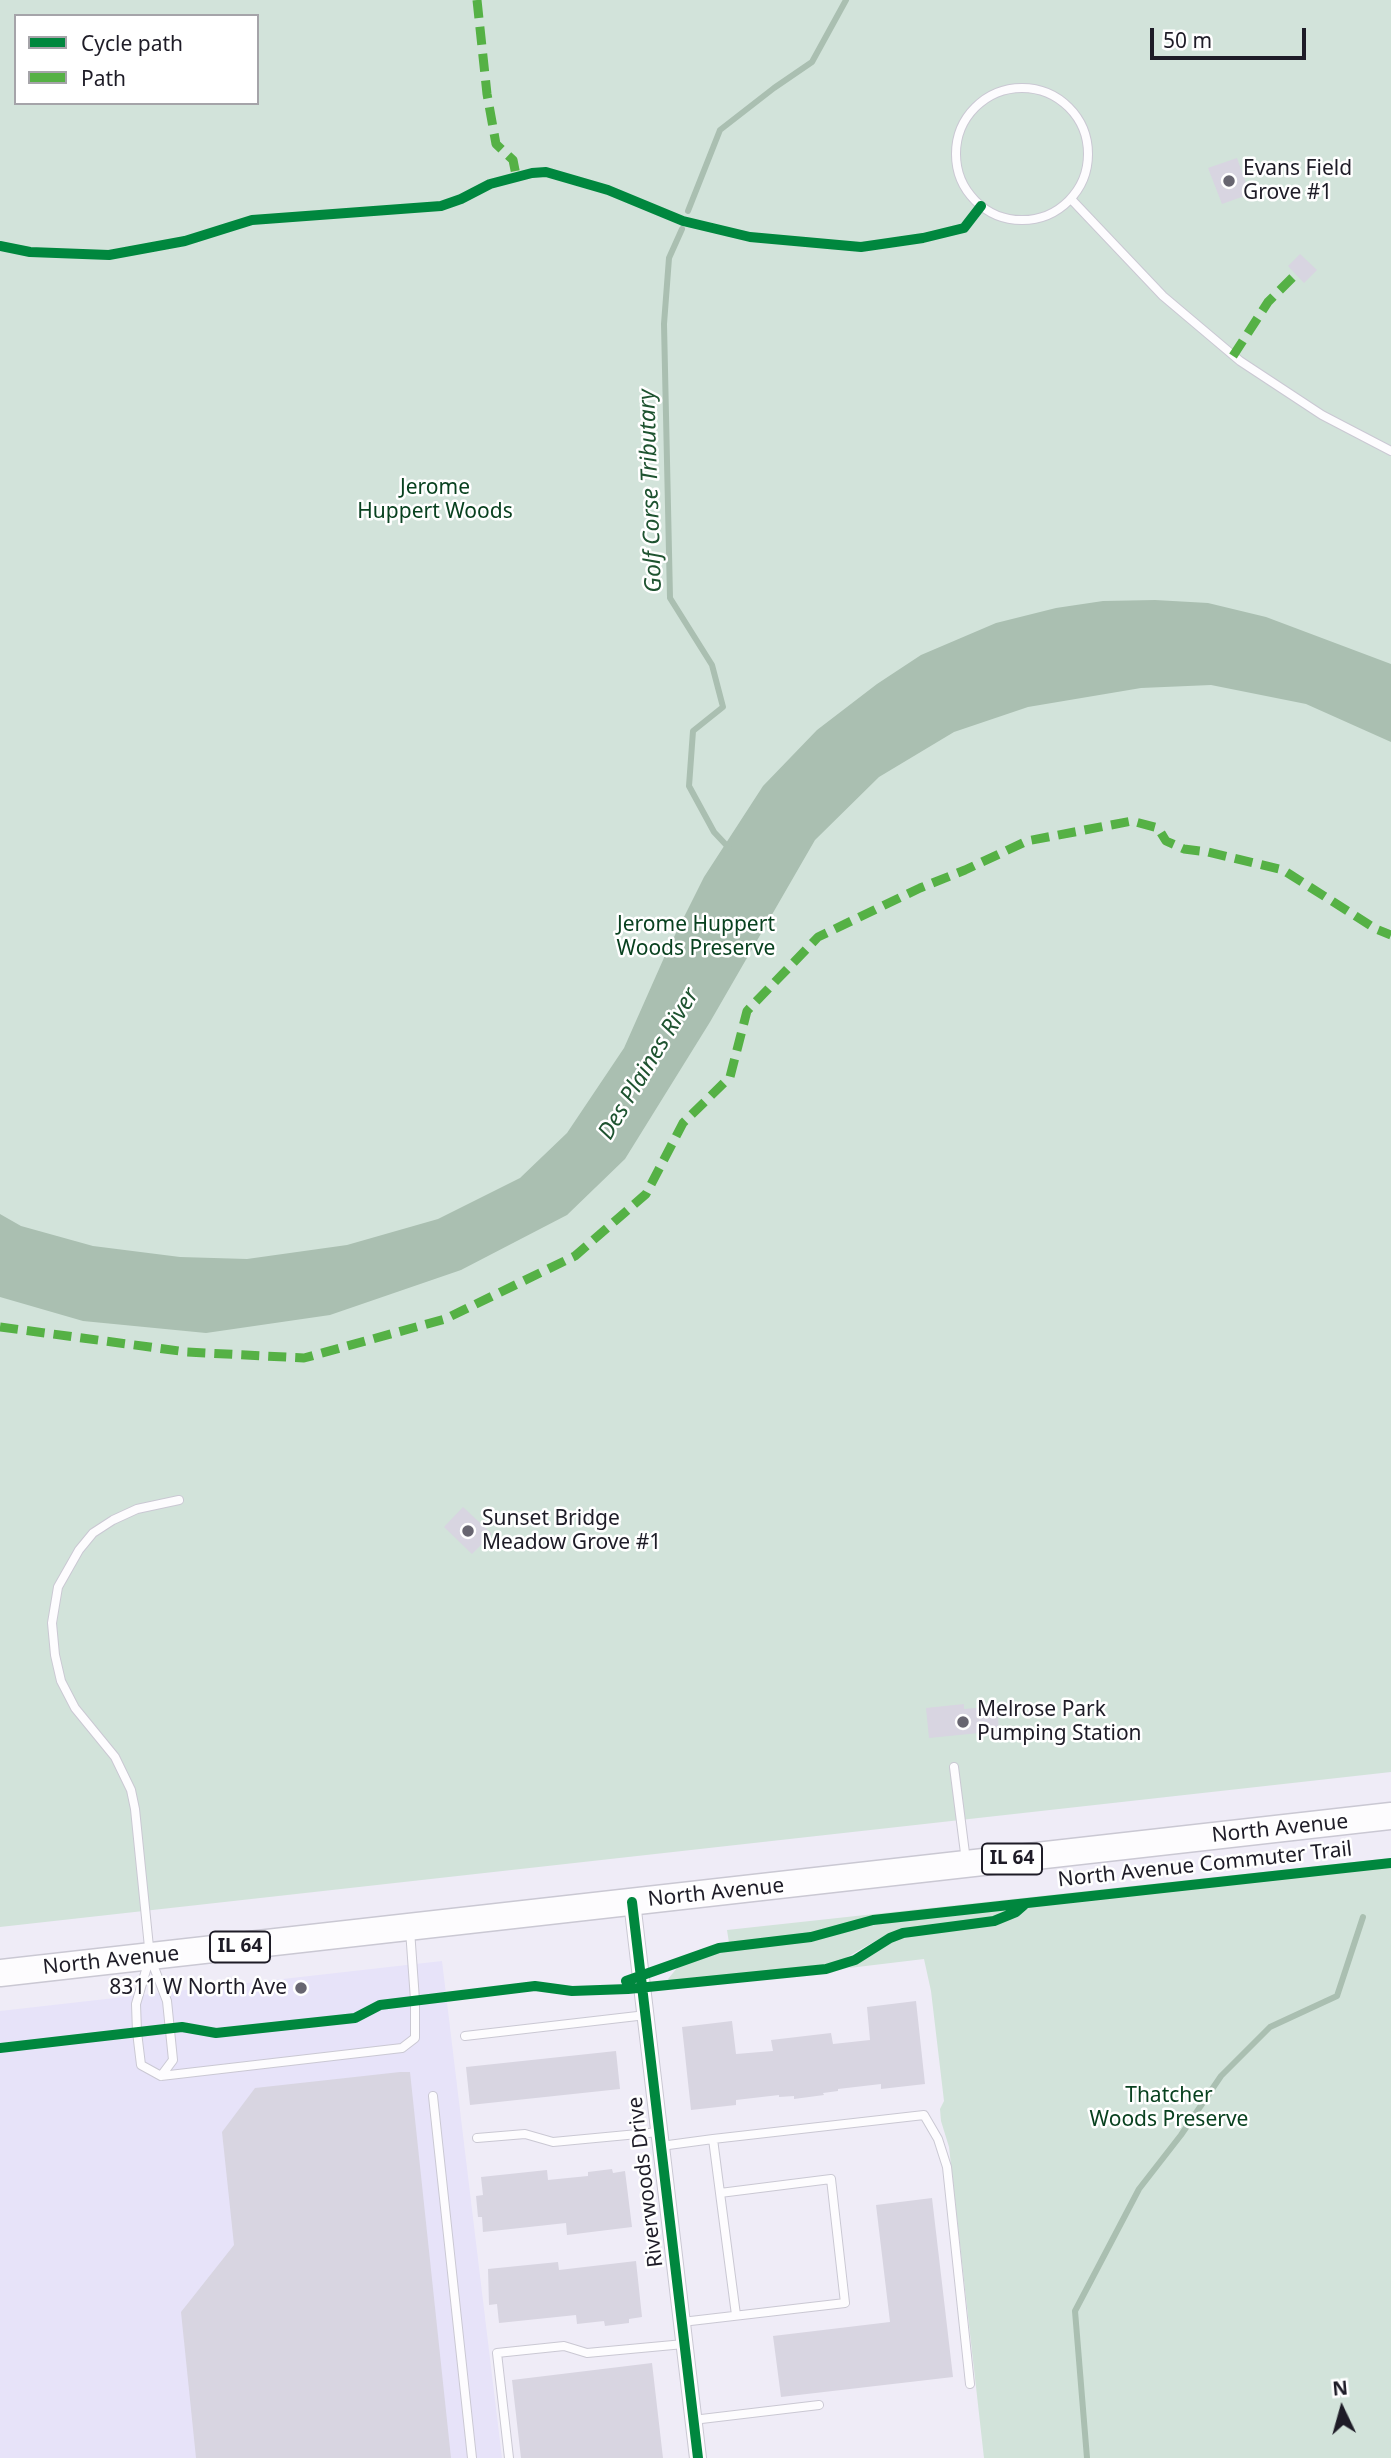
<!DOCTYPE html>
<html>
<head>
<meta charset="utf-8">
<style>
  body { margin:0 }
  #map { position:relative; width:1391px; height:2458px; overflow:hidden; background:#efecf7; font-family:"Noto Sans",sans-serif }
  canvas { display:block }
  .legend { position:absolute; left:14px; top:14px; width:245px; height:91px; box-sizing:border-box; background:#fff; border:2px solid #a5a4a9; margin:0; padding:9px 12px; list-style:none; font-size:21px; color:#1e1c27 }
  .legend li { display:flex; align-items:center; gap:14px; height:35px }
  .legend b { width:35px; border:2px solid #a5a4a9 }
  .north { position:absolute; left:1307px; top:2374px; width:70px; height:70px; -webkit-text-stroke:5px #fff; paint-order:stroke; rotate:355deg; font-size:19px; font-weight:700; line-height:28px; text-align:center; color:#1e1c27 }
  .north::after { content:''; display:block; margin:auto; width:24px; height:32px; background:#1e1c27; clip-path:polygon(50% 0,100% 100%,50% 72%,0 100%) }
  .scale { position:absolute; left:1150px; top:28px; width:156px; height:32px; box-sizing:border-box; border:4px solid #1e1c27; border-top:0; padding-left:9px; font-size:21px; line-height:24px; white-space:nowrap; color:#1e1c27; -webkit-text-stroke:5px #fff; paint-order:stroke }
</style>
</head>
<body>
<div id="map">
<canvas width="1391" height="2458"></canvas>
<ul class="legend">
<li><b style="height:9px;background:#00873e"></b>Cycle path</li>
<li><b style="height:9px;background:#55b145"></b>Path</li>
</ul>
<div class="north">N</div>
<div class="scale">50 m</div>
</div>
<script>
const ctx = document.querySelector('canvas').getContext('2d');
ctx.lineJoin = 'round';
function paint(path, color) { ctx.fillStyle = color; ctx.fill(path, 'evenodd'); }
const shape = rows => new Path2D(rows.map(r => 'M' + r).join(''));
function strokePath(path, color, width, dash) { ctx.strokeStyle = color; ctx.lineWidth = width; ctx.lineCap = dash ? 'butt' : 'round'; ctx.setLineDash(dash || []); ctx.stroke(path); }
function label(font, color, halo, rows, align = 'center') {
  ctx.font = font + ' "Noto Sans",sans-serif'; ctx.lineWidth = 5; ctx.setLineDash([]); ctx.textBaseline = 'middle'; ctx.strokeStyle = halo; ctx.fillStyle = color; for (const [text, x, y, turn = 0] of rows) {
    ctx.save(); ctx.translate(x, y); ctx.rotate((+turn || 0) * Math.PI / 180); ctx.textAlign = isNaN(turn) ? turn : align; if (halo) ctx.strokeText(text, 0, 0); ctx.fillText(text, 0, 0); ctx.restore();
  }
}
paint(shape([
  [442,1961,502,2458,0,2458,0,2011]
]), '#e7e3f9');
paint(shape([
  [0,0,1391,0,1391,1772,0,1927],
  [16,16,257,16,257,103,16,103],
  [1391,1858,1391,2458,984,2458,949,2147,941,2121,940,2109,944,2101,931,1991,924,1959,849,1968,894,1940,924,1934,923,1927,906,1929,884,1936,837,1963,671,1982,668,1979,677,1968,719,1951,817,1940,871,1925,923,1919,921,1912,869,1917,811,1933,729,1943,727,1930]
]), '#d2e3da');
paint(shape([
  [1155,600,1208,603,1266,617,1391,664,1391,742,1306,704,1211,685,1141,688,1028,707,954,732,879,777,815,840,710,1022,625,1159,567,1215,461,1270,330,1315,206,1333,83,1321,0,1297,0,1214,21,1226,93,1246,180,1257,247,1259,347,1245,438,1219,520,1178,567,1133,624,1048,667,951,704,877,763,786,817,730,877,684,921,655,996,623,1056,608,1103,601]
]), '#aabfb1');
strokePath(shape([
  [688,211,720,130,774,88,812,62,846,0],
  [682,229,669,258,664,324,670,598,712,665,723,707,693,731,689,786,714,832,729,848],
  [1087,2458,1075,2311,1139,2189,1181,2135,1221,2076,1270,2027,1337,1996,1363,1917]
]), '#aabfb1', 6);
paint(shape([
  [1237,158,1250,194,1222,204,1208,168],
  [1300,254,1317,270,1304,283,1288,266],
  [463,1507,492,1534,472,1554,444,1527],
  [964,1704,964,1709,997,1706,999,1731,929,1738,926,1708],
  [916,2001,925,2084,881,2089,881,2084,838,2089,838,2091,823,2093,824,2095,794,2099,794,2096,779,2097,779,2095,736,2100,736,2105,691,2110,682,2027,732,2021,736,2054,773,2051,771,2040,831,2033,833,2044,870,2040,867,2007],
  [616,2051,620,2089,470,2105,466,2067],
  [400,2072,410,2072,451,2458,196,2458,181,2312,234,2245,222,2132,255,2088],
  [612,2169,613,2173,625,2171,632,2227,567,2235,566,2223,483,2232,482,2217,478,2217,476,2196,483,2195,481,2177,547,2170,548,2180,588,2176,588,2172],
  [932,2198,953,2377,781,2397,773,2336,890,2322,876,2205],
  [636,2261,642,2317,629,2319,629,2323,605,2326,604,2321,577,2324,576,2315,499,2323,497,2304,489,2305,488,2269,558,2262,559,2270],
  [652,2363,663,2458,521,2458,512,2380]
]), '#d8d5e1');
const lane = shape([
  '956 154a66 66 0 1 1 132 0a66 66 0 1 1-132 0Z',
  [1071,199,1163,296,1240,361,1322,415,1391,451],
  [954,1767,966,1861],
  [149,1960,136,2004,137,2032,141,2065,161,2076,402,2048,415,2038,415,2000,410,1930],
  [465,2036,646,2015],
  [161,2076,173,2060,167,2001,150,1957,135,1809,131,1790,115,1757,75,1708,61,1681,55,1655,52,1623,58,1587,79,1550,93,1533,113,1520,137,1509,179,1500],
  [433,2096,472,2458],
  [477,2138,525,2134,553,2142,659,2132],
  [713,2139,924,2115,938,2139,947,2167,970,2384],
  [661,2146,713,2139,720,2193,831,2179,845,2303,682,2322],
  [720,2193,736,2315],
  [693,2420,819,2405],
  [509,2458,497,2353,564,2346,587,2353,684,2344]
]);
const street = shape([
  [632,1902,698,2458]
]);
const primary = shape([
  [0,1973,1391,1816]
]);
strokePath(lane, '#cac8d3', 10);
strokePath(street, '#cac8d3', 18);
strokePath(primary, '#cac8d3', 29);
strokePath(lane, '#fdfcfe', 8);
strokePath(street, '#fdfcfe', 16);
strokePath(primary, '#fdfcfe', 26);
strokePath(shape([
  [477,0,487,94,496,144,513,160,516,175],
  [1233,356,1268,302,1296,274],
  [0,1327,187,1352,304,1358,445,1319,575,1256,646,1194,683,1123,730,1077,747,1011,818,937,920,888,965,870,1027,841,1132,821,1158,828,1166,841,1184,849,1208,852,1283,870,1376,929,1391,935]
]), '#55b145', 9, [18, 9]);
strokePath(shape([
  [0,246,30,252,109,255,185,241,252,220,441,206,461,199,490,184,532,173,546,172,608,190,683,221,750,237,861,247,923,238,964,228,981,206],
  [632,1902,698,2458],
  [626,1981,719,1948,811,1937,873,1920,1391,1863],
  [0,2048,182,2027,216,2033,355,2018,380,2005,535,1986,572,1991,628,1989,826,1969,855,1960,890,1938,903,1933,994,1921,1016,1912,1024,1905]
]), '#00873e', 10);
for (const [x, y, r, color] of [
  [1229,181,7,"#676570"],
  [468,1531,7,"#676570"],
  [963,1722,7,"#676570"],
  [301,1988,7,"#676570"]
]) { const dot = new Path2D(); dot.arc(x, y, r, 0, 2 * Math.PI); ctx.fillStyle = color; ctx.fill(dot); strokePath(dot, '#fff', 2.5); }
for (const [x, y, w] of [
  [1012,1859,60],
  [240,1947,60]
]) { const box = new Path2D(); box.roundRect(x - w / 2, y - 15.5, w, 31, 5); ctx.fillStyle = '#fff'; ctx.fill(box); strokePath(box, '#1e1c27', 2); }
label('bold 19px', '#1e1c27', null, [
  ["IL 64",1012,1859],
  ["IL 64",240,1947]
]);
label('21px', '#1e1c27', '#fff', [
  ["Evans Field",1243,169],
  ["Grove #1",1243,193],
  ["Sunset Bridge",482,1519],
  ["Meadow Grove #1",482,1543],
  ["Melrose Park",977,1710],
  ["Pumping Station",977,1734],
  ["8311 W North Ave",287,1988,"right"]
], 'left');
label('21px', '#08411f', '#fff', [
  ["Jerome",435,488],
  ["Huppert Woods",435,512],
  ["Jerome Huppert",696,925],
  ["Woods Preserve",696,949],
  ["Thatcher",1169,2096],
  ["Woods Preserve",1169,2120]
]);
label('21px', '#1e1c27', '#fff', [
  ["North Avenue",1280,1829,-6],
  ["North Avenue Commuter Trail",1205,1865,-6],
  ["North Avenue",716,1893,-6],
  ["North Avenue",111,1961,-6],
  ["Riverwoods Drive",646,2182,-97]
]);
label('italic 23px', '#1e5330', '#fff', [
  ["Golf Corse Tributary",651,491,-92],
  ["Des Plaines River",649,1064,-59]
]);
</script>
</body>
</html>
